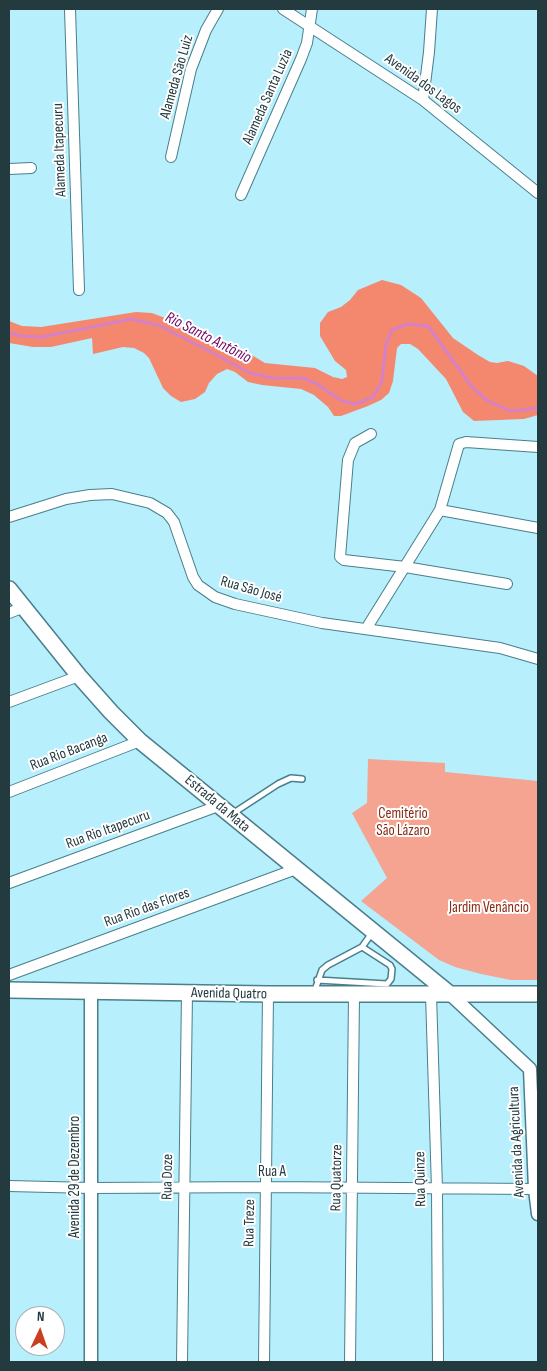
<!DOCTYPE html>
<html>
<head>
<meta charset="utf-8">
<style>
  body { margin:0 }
  #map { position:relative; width:547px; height:1371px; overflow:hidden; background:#b7effd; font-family:"Sofia Sans Condensed",sans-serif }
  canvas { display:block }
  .frame { position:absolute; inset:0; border:10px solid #233a3f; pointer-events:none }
  .north { position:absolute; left:15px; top:1306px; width:50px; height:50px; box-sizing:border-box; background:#fff; border:1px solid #a7b0b2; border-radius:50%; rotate:3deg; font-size:14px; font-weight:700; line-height:20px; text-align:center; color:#233a3f }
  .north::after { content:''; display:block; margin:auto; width:18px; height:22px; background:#ca3f20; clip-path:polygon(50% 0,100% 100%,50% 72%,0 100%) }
</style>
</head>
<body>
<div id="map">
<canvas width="547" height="1371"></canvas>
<div class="frame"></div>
<div class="north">N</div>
</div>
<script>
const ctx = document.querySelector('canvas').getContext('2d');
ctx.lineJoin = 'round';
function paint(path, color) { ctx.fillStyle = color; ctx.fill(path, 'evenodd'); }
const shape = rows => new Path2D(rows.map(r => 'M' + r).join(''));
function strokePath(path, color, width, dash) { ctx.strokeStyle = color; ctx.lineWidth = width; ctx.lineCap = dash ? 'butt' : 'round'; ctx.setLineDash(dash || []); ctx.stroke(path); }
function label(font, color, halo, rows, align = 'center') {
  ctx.font = font + ' "Sofia Sans Condensed",sans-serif'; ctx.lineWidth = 4; ctx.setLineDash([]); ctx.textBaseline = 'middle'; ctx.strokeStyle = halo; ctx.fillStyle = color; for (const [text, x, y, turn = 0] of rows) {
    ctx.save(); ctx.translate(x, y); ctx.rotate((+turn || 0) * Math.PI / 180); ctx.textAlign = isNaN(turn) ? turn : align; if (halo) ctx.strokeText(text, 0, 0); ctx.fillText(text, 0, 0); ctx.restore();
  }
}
paint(shape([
  [368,759,445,763,445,772,538,781,538,980,511,980,481,974,455,967,439,960,361,901,387,878,352,813,367,803]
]), '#f4a490');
paint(shape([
  [382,280,401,285,421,298,453,338,478,355,490,362,497,363,508,361,524,366,538,376,538,415,524,419,474,421,463,412,446,379,418,349,410,344,401,344,397,348,393,381,389,393,381,400,368,406,341,416,334,416,328,407,314,395,301,389,262,385,248,382,235,372,227,369,217,374,209,383,205,392,195,399,181,402,171,396,163,388,149,358,144,353,134,348,123,347,93,354,92,338,51,347,33,347,9,343,9,321,22,326,41,327,136,312,152,313,173,321,212,340,229,347,245,351,265,363,315,368,333,377,342,379,347,377,346,370,335,361,320,336,320,323,328,312,341,307,350,300,358,290]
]), '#f3886f');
strokePath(shape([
  [9,332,20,336,42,337,131,319,158,325,215,354,250,373,272,378,303,378,317,384,342,401,356,404,373,397,382,381,386,344,392,330,408,324,428,326,472,387,488,401,510,411,531,409,538,407]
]), '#d681c6', 3);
const service = shape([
  [232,814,278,784,291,778,302,779],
  [317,980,387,984,391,979,392,969,390,965,362,947],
  [314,993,322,970,328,965,362,947,372,933]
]);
const minor = shape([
  [70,9,79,290],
  [283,9,423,100,538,193],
  [423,100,429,52,432,9],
  [171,157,191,69,206,30,218,9],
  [9,169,31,168],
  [241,195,301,59,307,43,312,9],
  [371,434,355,443,348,460,340,557,344,560,405,567,507,584],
  [440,510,538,528],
  [9,517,66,499,90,495,112,494,150,503,167,513,174,522,193,577,198,585,215,597,235,604,322,623,500,648,538,659],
  [9,613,24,607],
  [366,629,440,510,459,444,466,442,538,447],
  [9,702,79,676],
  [9,792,140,741],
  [9,883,218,806],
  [9,975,296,869],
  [431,994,437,1189,438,1362],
  [9,1186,91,1188,266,1187,535,1189],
  [182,1362,187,993],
  [264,1362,268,994],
  [350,1362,354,995]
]);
const tertiary = shape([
  [450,994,530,1069,535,1189,538,1214],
  [91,1362,91,992]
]);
const secondary = shape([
  [9,589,79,676,111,712,140,741,450,994],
  [9,990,268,994,538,994]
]);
strokePath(service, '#497f8b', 8);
strokePath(minor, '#497f8b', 12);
strokePath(tertiary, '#497f8b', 15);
strokePath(secondary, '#497f8b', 18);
strokePath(service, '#fff', 5);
strokePath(minor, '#fff', 10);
strokePath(tertiary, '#fff', 12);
strokePath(secondary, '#fff', 15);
label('15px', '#233a3f', '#fff', [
  ["Alameda São Luiz",177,77,-74],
  ["Avenida dos Lagos",423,84,36],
  ["Alameda Santa Luzia",268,97,-66],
  ["Alameda Itapecuru",60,150,-92],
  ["Rua São José",251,590,16],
  ["Rua Rio Bacanga",69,752,-21],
  ["Estrada da Mata",217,804,40],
  ["Rua Rio Itapecuru",108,830,-20],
  ["Rua Rio das Flores",147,908,-20],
  ["Avenida Quatro",229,994,1],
  ["Avenida da Agricultura",517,1142,-93],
  ["Rua A",272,1172],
  ["Avenida 29 de Dezembro",75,1177,-90],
  ["Rua Doze",168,1177,-89],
  ["Rua Quatorze",337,1178,-89],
  ["Rua Quinze",421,1179,-91],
  ["Rua Treze",250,1223,-89]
]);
label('15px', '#882913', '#fff', [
  ["Cemitério",403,814],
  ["São Lázaro",403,831],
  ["Jardim Venâncio",489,908]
]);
label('italic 16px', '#710265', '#fff', [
  ["Rio Santo Antônio",208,338,27]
]);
</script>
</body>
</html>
